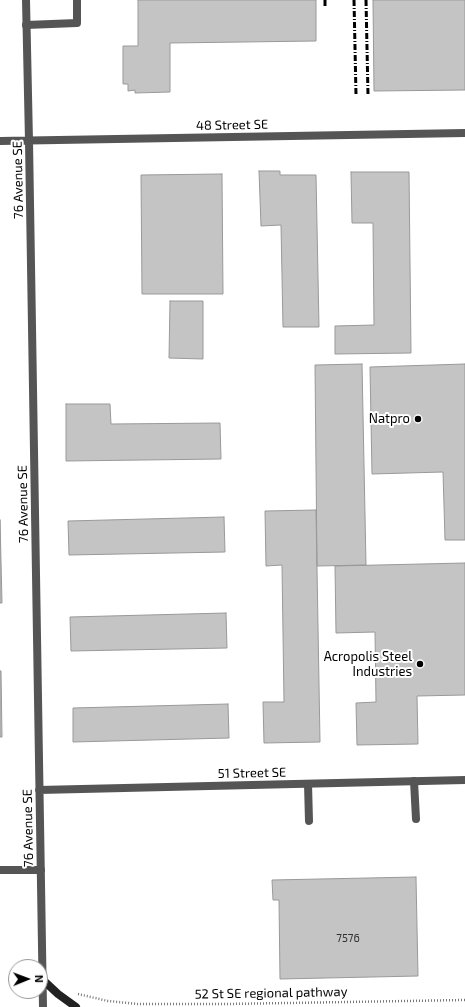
<!DOCTYPE html>
<html>
<head>
<meta charset="utf-8">
<style>
  body { margin:0 }
  #map { position:relative; width:465px; height:1007px; overflow:hidden; background:#fff; font-family:"Exo 2",sans-serif }
  canvas { display:block }
  .north { position:absolute; left:8px; top:959px; width:40px; height:40px; box-sizing:border-box; background:#fff; border:1px solid #999; border-radius:50%; rotate:89deg; font-size:11px; font-weight:700; line-height:16px; text-align:center; color:#000 }
  .north::after { content:''; display:block; margin:auto; width:14px; height:18px; background:#000; clip-path:polygon(50% 0,100% 100%,50% 72%,0 100%) }
</style>
</head>
<body>
<div id="map">
<canvas width="465" height="1007"></canvas>
<div class="north">N</div>
</div>
<script>
const ctx = document.querySelector('canvas').getContext('2d');
ctx.lineJoin = 'round';
function paint(path, color) { ctx.fillStyle = color; ctx.fill(path, 'evenodd'); }
const shape = rows => new Path2D(rows.map(r => 'M' + r).join(''));
function strokePath(path, color, width, dash) { ctx.strokeStyle = color; ctx.lineWidth = width; ctx.lineCap = dash ? 'butt' : 'round'; ctx.setLineDash(dash || []); ctx.stroke(path); }
function label(font, color, halo, rows, align = 'center') {
  ctx.font = font + ' "Exo 2",sans-serif'; ctx.lineWidth = 4; ctx.setLineDash([]); ctx.textBaseline = 'middle'; ctx.strokeStyle = halo; ctx.fillStyle = color; for (const [text, x, y, turn = 0] of rows) {
    ctx.save(); ctx.translate(x, y); ctx.rotate((+turn || 0) * Math.PI / 180); ctx.textAlign = isNaN(turn) ? turn : align; if (halo) ctx.strokeText(text, 0, 0); ctx.fillText(text, 0, 0); ctx.restore();
  }
}
const building = shape([
  [138,0,316,0,316,41,170,43,170,92,135,93,135,90,128,91,128,84,123,84,123,46,138,46,138,0],
  [373,0,465,0,465,90,374,91,373,0],
  [259,171,280,171,280,175,316,175,319,327,283,327,281,225,261,226,259,171],
  [351,172,409,172,411,353,335,354,335,326,374,325,373,223,352,223,351,172],
  [222,174,223,294,142,294,141,175,222,174],
  [170,301,203,301,203,359,169,358,170,301],
  [362,364,366,565,317,566,315,365,362,364],
  [465,364,465,540,445,540,443,472,372,474,370,367,465,364],
  [66,404,110,404,111,424,220,423,221,459,66,461,66,404],
  [316,510,320,742,264,743,263,702,284,702,282,565,266,566,265,511,316,510],
  [224,517,225,552,69,555,68,521,224,517],
  [0,520,2,603,0,603,0,520],
  [465,563,465,695,417,696,418,744,357,745,356,703,376,702,375,632,336,633,335,566,465,563],
  [226,613,227,648,71,651,70,617,226,613],
  [0,671,1,671,2,737,0,737,0,671],
  [228,704,229,738,73,742,73,708,228,704],
  [416,877,418,976,280,979,279,900,273,900,272,880,416,877]
]);
paint(building, '#c4c4c4');
strokePath(building, '#999', 1);
strokePath(shape([
  [78,994,108,1001,138,1004,228,1004,465,1000]
]), '#777', 2.5, [1, 2]);
strokePath(shape([
  [26,25,77,23,77,0],
  [414,781,416,819],
  [308,784,309,821],
  [0,870,41,870]
]), '#555', 8);
strokePath(shape([
  [26,0,29,141,43,1007],
  [0,141,465,133],
  [39,790,465,780]
]), '#555', 8);
strokePath(shape([
  [43,980,58,994,76,1007]
]), '#222', 8);
strokePath(shape([
  [325,0,325,8],
  [354,0,356,95],
  [366,0,368,95]
]), '#000', 3, [6, 2, 1, 2]);
for (const [x, y, r, color] of [
  [418,419,4,"#000"],
  [420,664,4,"#000"]
]) { const dot = new Path2D(); dot.arc(x, y, r, 0, 2 * Math.PI); ctx.fillStyle = color; ctx.fill(dot); strokePath(dot, '#fff', 1.5); }
label('11px', '#313131', null, [
  ["7576",348,938]
]);
label('13px', '#000', '#fff', [
  ["48 Street SE",232,125,-1],
  ["76 Avenue SE",18,180,-91],
  ["76 Avenue SE",23,504,-91],
  ["51 Street SE",252,773,-1],
  ["76 Avenue SE",28,828,-91],
  ["52 St SE regional pathway",271,993,-1]
]);
label('13px', '#000', '#fff', [
  ["Natpro",410,419],
  ["Acropolis Steel",412,657],
  ["Industries",412,672]
], 'right');
</script>
</body>
</html>
